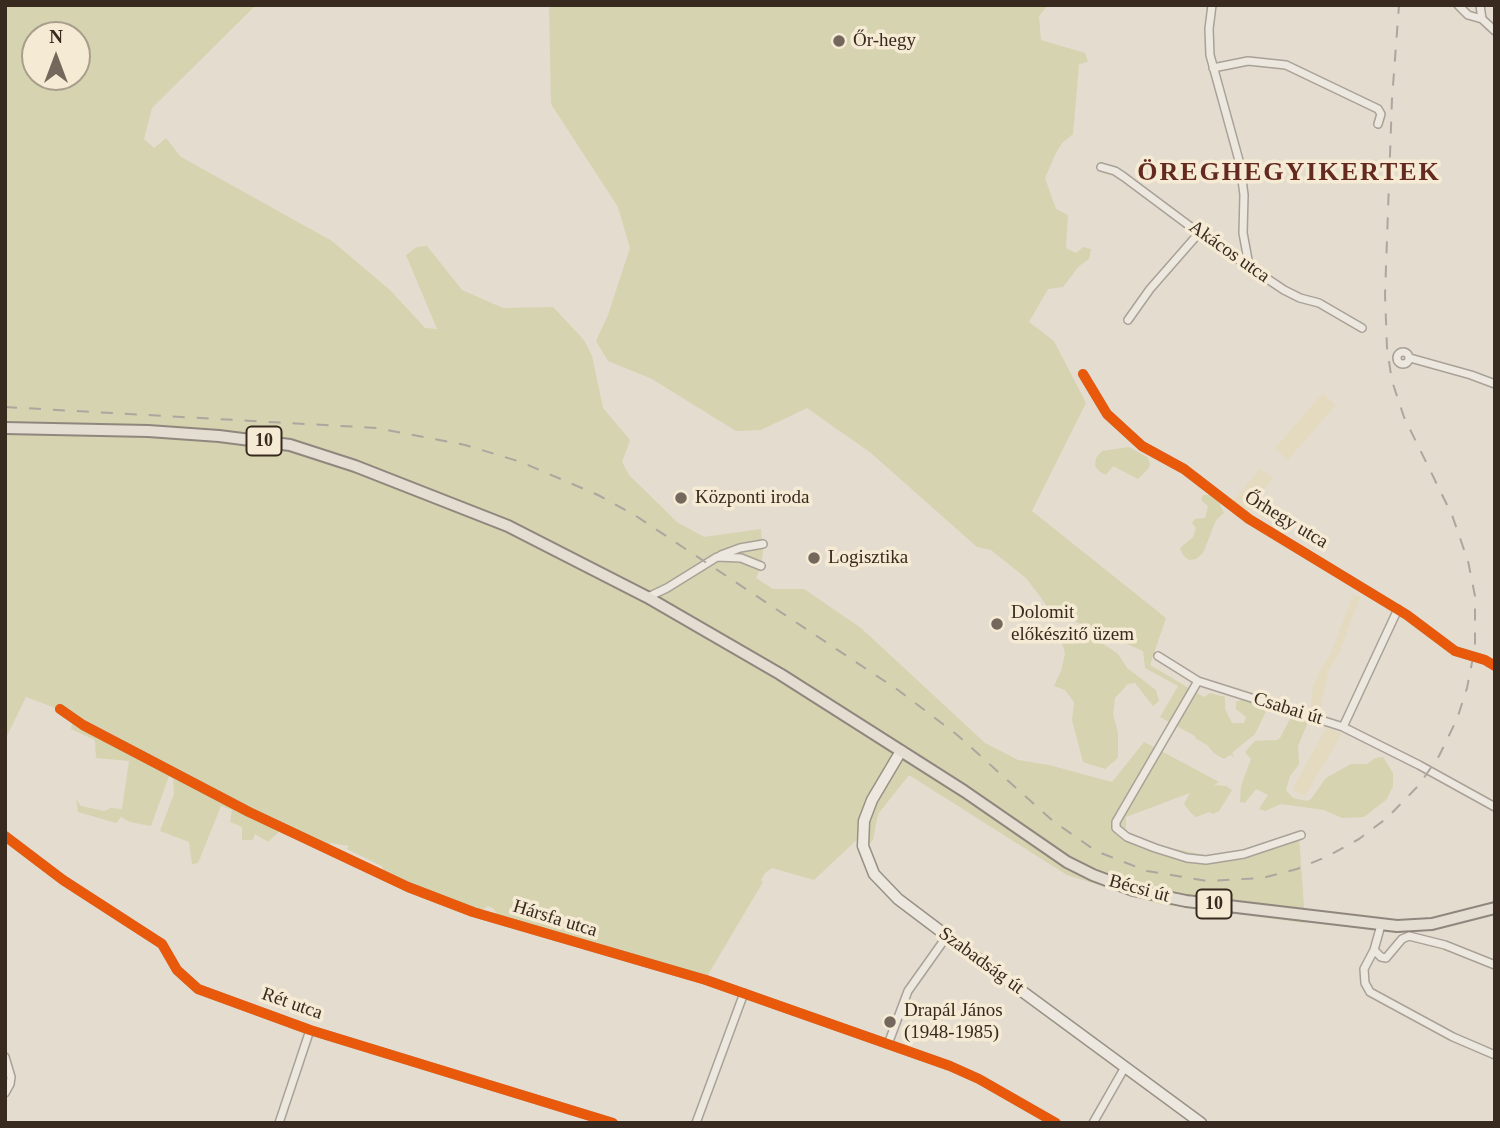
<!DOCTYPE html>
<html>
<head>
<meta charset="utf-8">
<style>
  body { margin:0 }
  #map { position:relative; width:1500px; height:1128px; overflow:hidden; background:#e4dcce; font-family:"Times New Roman",serif }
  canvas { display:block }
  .frame { position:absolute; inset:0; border:7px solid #382a1f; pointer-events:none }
  .north { position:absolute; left:21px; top:21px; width:70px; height:70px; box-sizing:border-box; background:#f5ead4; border:2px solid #a99d8c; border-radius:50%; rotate:0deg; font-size:19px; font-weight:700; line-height:28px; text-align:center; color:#382a1f }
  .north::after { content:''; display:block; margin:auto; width:24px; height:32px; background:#74685c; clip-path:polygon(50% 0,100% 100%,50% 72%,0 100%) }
</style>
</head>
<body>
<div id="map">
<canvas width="1500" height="1128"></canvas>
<div class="frame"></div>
<div class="north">N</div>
</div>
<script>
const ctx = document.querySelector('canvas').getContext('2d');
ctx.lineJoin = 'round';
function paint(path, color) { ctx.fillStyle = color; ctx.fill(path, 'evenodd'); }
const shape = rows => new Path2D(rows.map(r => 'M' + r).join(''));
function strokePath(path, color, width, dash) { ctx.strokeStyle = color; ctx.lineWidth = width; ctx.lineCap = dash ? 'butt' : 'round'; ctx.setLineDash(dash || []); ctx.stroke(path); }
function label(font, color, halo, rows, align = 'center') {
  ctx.font = font + ' "Times New Roman",serif'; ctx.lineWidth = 7; ctx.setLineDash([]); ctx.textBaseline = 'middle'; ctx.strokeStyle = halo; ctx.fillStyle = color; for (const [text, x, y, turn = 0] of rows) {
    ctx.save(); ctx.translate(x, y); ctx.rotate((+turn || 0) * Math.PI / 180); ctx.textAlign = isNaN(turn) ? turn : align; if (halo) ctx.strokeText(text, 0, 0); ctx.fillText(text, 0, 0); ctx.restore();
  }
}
paint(shape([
  [1323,393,1336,405,1288,460,1275,448],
  [1260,468,1273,478,1246,513,1233,502],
  [1353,594,1360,597,1340,651,1328,672,1321,710,1311,707,1313,686,1319,672,1331,653],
  [1326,728,1342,733,1305,796,1292,790]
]), '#e3dabf');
paint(shape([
  [5,5,256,5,152,108,144,139,154,148,166,138,181,157,332,241,391,291,425,328,437,329,406,255,417,247,427,246,462,290,503,308,553,307,584,340,592,356,603,408,630,440,622,462,629,475,677,522,704,537,761,529,763,552,761,566,756,578,773,589,804,589,861,628,985,743,1018,760,1049,765,1112,782,1144,742,1219,782,1214,785,1226,786,1232,790,1219,811,1213,814,1210,812,1196,817,1190,812,1184,804,1190,793,1126,817,1126,832,1166,847,1209,856,1257,847,1299,835,1305,923,1159,904,1067,875,909,775,878,814,873,840,868,846,864,833,814,880,772,868,765,873,761,880,763,882,706,978,499,917,493,908,488,906,478,912,385,876,382,866,347,849,349,846,331,843,325,846,303,838,299,832,284,827,268,842,255,834,253,840,242,840,242,827,230,822,232,810,221,806,198,863,192,864,189,842,160,831,174,794,173,778,169,776,151,826,130,822,121,817,116,823,78,812,76,799,81,806,104,811,111,808,122,809,129,761,96,758,95,740,71,729,74,715,26,697,5,740],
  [35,35,77,35,77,77,35,77],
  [549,5,1048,5,1039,16,1041,40,1085,53,1088,62,1079,64,1073,134,1062,143,1056,153,1045,178,1056,209,1068,215,1066,248,1076,253,1083,247,1091,249,1089,259,1079,266,1063,287,1048,289,1029,322,1054,341,1086,403,1032,511,1166,618,1150,665,1204,697,1210,693,1225,697,1225,709,1232,723,1244,723,1246,717,1236,709,1236,702,1243,699,1268,707,1255,734,1232,753,1234,757,1230,755,1224,759,1215,754,1207,745,1195,738,1195,736,1160,717,1178,686,1145,668,1143,651,1051,611,1026,578,991,550,977,547,871,453,807,408,761,430,736,431,652,379,608,361,596,341,608,315,630,248,618,207,551,104],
  [1129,447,1147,457,1150,463,1149,468,1138,479,1113,466,1106,475,1100,472,1095,466,1096,458,1102,451],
  [1203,495,1210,495,1218,501,1224,513,1216,520,1203,553,1196,559,1189,560,1183,555,1180,548,1193,537,1196,528,1192,523,1195,519,1205,518,1208,506,1201,500],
  [1060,635,1099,641,1118,654,1127,668,1156,690,1159,701,1153,706,1135,683,1128,684,1115,698,1113,714,1118,733,1118,758,1105,769,1083,762,1072,720,1074,702,1065,690,1054,686,1061,671,1065,654],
  [1291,717,1308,722,1298,746,1299,764,1290,776,1286,790,1293,798,1307,801,1311,799,1326,778,1351,764,1367,764,1375,758,1383,757,1393,773,1393,786,1387,799,1364,817,1342,818,1324,810,1281,804,1265,811,1259,809,1268,795,1256,789,1245,803,1240,802,1241,786,1251,759,1245,752,1255,741,1277,740,1280,738]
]), '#d5d3b0');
const minor = shape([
  [1212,5,1209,29,1210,55,1240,164,1244,195,1243,233,1249,265],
  [1458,5,1468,15,1482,19,1495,31],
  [1480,5,1482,19],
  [1213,68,1248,61,1286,65,1378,109,1381,114,1378,124],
  [1101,167,1115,171,1124,177,1199,233,1284,290,1300,298,1319,303,1362,328],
  [1128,320,1150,289,1199,233],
  '1397 358a6 6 0 1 1 12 0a6 6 0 1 1-12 0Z',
  [1410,358,1471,375,1495,384],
  [1083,374,1107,414,1142,446,1184,469,1249,519,1407,615,1455,651],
  [721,555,740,548,763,544],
  [648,597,667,588,717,557,741,558,761,566],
  [1158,656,1198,681,1343,727,1419,765,1495,807],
  [1485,660,1495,666],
  [1198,681,1116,822,1116,828,1127,837,1155,848,1187,858,1206,860,1244,854,1301,835],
  [60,709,83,725,249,812,408,887,473,912,706,980,950,1066,979,1079,1056,1123],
  [1343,727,1398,609],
  [5,836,63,880,162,944,177,970,198,989,310,1030,613,1123],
  [1381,925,1374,950,1364,969,1365,983,1370,992,1453,1037,1495,1055],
  [1374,950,1381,957,1386,958,1402,939,1409,936,1445,945,1495,965],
  [888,1044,908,991,947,936],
  [5,1057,11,1077,10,1084,5,1093],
  [279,1123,310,1030],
  [696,1123,744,993],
  [1093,1123,1125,1067]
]);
const secondary = shape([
  [901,751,872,800,864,821,863,846,874,874,898,899,947,936,1201,1123]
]);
const primary = shape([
  [5,428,148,431,219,436,290,445,355,466,508,526,647,597,780,674,964,791,1067,862,1093,875,1133,890,1186,901,1397,926,1432,924,1495,908]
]);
strokePath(minor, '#a9a197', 10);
strokePath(secondary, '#999186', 13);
strokePath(primary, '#8f877e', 14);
strokePath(minor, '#ece8df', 7);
strokePath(secondary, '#ece8df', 10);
strokePath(primary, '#e4ddd1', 10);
strokePath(shape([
  [5,407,377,428,465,445,521,462,598,495,636,516,898,690,956,734,1053,821,1096,851,1147,871,1207,881,1262,878,1297,869,1326,857,1359,839,1387,818,1419,785,1439,756,1457,719,1467,688,1475,647,1475,596,1468,561,1452,515,1404,417,1392,381,1387,348,1385,295,1392,99,1399,5]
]), '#aca69f', 2, [12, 12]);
const minorBridge = shape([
  [1455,651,1485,660]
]);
strokePath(minorBridge, '#a9a197', 10, []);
strokePath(minorBridge, '#ece8df', 7);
strokePath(shape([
  [1083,374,1107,414,1142,446,1184,469,1249,519,1407,615,1455,651,1485,660,1495,666],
  [60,709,83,725,249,812,408,887,473,912,706,980,950,1066,979,1079,1056,1123],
  [5,836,63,880,162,944,177,970,198,989,310,1030,613,1123]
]), '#e8590c', 10);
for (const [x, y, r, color] of [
  [839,41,7,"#74685c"],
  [681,498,7,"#74685c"],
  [814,558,7,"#74685c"],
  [997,624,7,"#74685c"],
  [890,1022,7,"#74685c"]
]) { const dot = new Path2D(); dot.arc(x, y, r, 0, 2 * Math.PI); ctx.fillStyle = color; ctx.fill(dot); strokePath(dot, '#f5ead4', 2.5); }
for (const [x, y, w] of [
  [264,441,35],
  [1214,904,35]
]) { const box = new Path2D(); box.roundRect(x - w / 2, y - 14.5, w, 29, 5); ctx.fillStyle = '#f5ead4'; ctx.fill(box); strokePath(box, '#382a1f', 2); }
label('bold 18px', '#382a1f', null, [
  ["10",264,441],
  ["10",1214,904]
]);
label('19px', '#382a1f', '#f5ead4', [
  ["Őr-hegy",853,41],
  ["Központi iroda",695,498],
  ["Logisztika",828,558],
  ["Dolomit",1011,613],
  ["előkészitő üzem",1011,635],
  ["Drapál János",904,1011],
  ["(1948-1985)",904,1033]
], 'left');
label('19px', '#382a1f', '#f5ead4', [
  ["Akácos utca",1229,252,35],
  ["Őrhegy utca",1286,520,31],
  ["Csabai út",1288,709,17],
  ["Bécsi út",1139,889,15],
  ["Hársfa utca",555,919,17],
  ["Szabadság út",981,961,36],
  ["Rét utca",292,1004,19]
]);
ctx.letterSpacing = '2px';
label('bold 26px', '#642a1f', '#f5ead4', [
  ["ÖREGHEGYIKERTEK",1289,173]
]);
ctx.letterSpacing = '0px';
</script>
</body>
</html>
